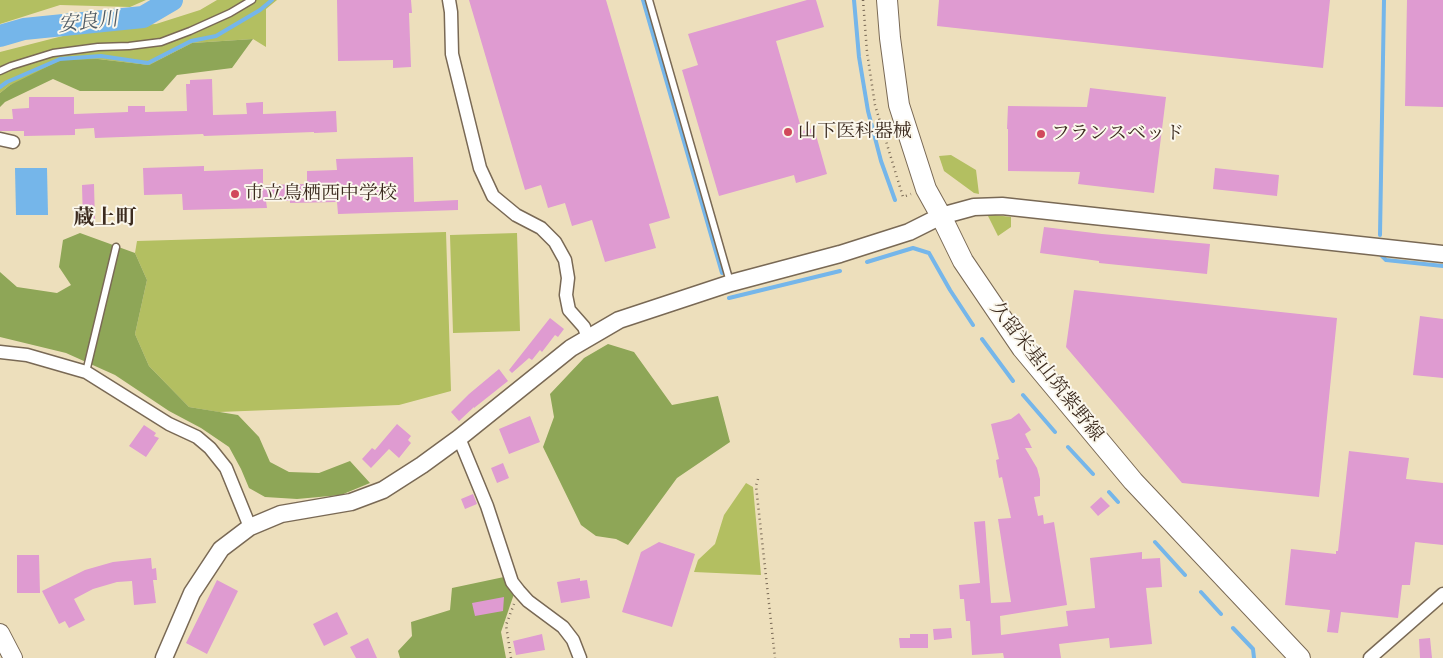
<!DOCTYPE html>
<html>
<head>
<meta charset="utf-8">
<style>
  body { margin:0 }
  canvas { display:block; background:#eddfbc }
</style>
</head>
<body>
<canvas width="1443" height="658"></canvas>
<script>
const ctx = document.querySelector('canvas').getContext('2d');
ctx.lineJoin = 'round';
function paint(path, color) { ctx.fillStyle = color; ctx.fill(path, 'evenodd'); }
const shape = rows => new Path2D(rows.map(r => 'M' + r).join(''));
function strokePath(path, color, width, dash) { ctx.strokeStyle = color; ctx.lineWidth = width; ctx.lineCap = dash ? 'butt' : 'round'; ctx.setLineDash(dash || []); ctx.stroke(path); }
function label(font, color, halo, rows, align = 'center') {
  ctx.font = font + ' "IM FELL French Canon","Noto Serif JP",serif'; ctx.lineWidth = 4; ctx.setLineDash([]); ctx.textBaseline = 'middle'; ctx.strokeStyle = halo; ctx.fillStyle = color; for (const [text, x, y, turn = 0] of rows) {
    ctx.save(); ctx.translate(x, y); ctx.rotate((+turn || 0) * Math.PI / 180); ctx.textAlign = isNaN(turn) ? turn : align; if (halo) ctx.strokeText(text, 0, 0); ctx.fillText(text, 0, 0); ctx.restore();
  }
}
paint(shape([
  [0,0,146,0,130,7,60,5,0,24],
  [217,0,277,0,266,9,266,47,253,39,192,43,149,65,98,59,10,85,0,93,0,52,90,29,156,24,200,10],
  [951,155,976,170,979,194,974,193,944,171,939,156],
  [987,214,1011,217,1011,227,998,236],
  [446,232,451,391,399,405,219,412,189,407,149,366,135,334,147,280,135,253,137,241],
  [517,233,520,331,453,333,450,235],
  [746,483,753,487,761,575,694,572,698,560,715,544,724,515]
]), '#b3bf61');
paint(shape([
  [253,39,232,68,177,75,163,91,80,91,53,79,5,102,0,107,0,93,10,85,61,60,98,59,149,65,192,43],
  [80,233,135,253,147,280,135,334,149,366,189,407,238,415,259,437,270,462,289,472,319,473,350,461,370,483,341,495,297,499,265,497,249,488,241,469,229,447,201,428,169,411,115,375,66,353,0,337,0,272,17,287,57,293,71,285,59,267,63,240],
  [608,344,634,352,672,405,718,396,730,442,677,478,628,545,616,539,596,536,581,525,543,447,554,417,550,394,584,358],
  [504,577,514,594,501,632,506,658,400,658,398,651,412,636,411,622,450,610,452,588]
]), '#8ea657');
paint(shape([
  [15,168,47,168,48,215,16,215]
]), '#75b6ea');
strokePath(shape([
  [643,0,722,273],
  [854,0,859,57,868,111,881,161,895,200],
  [0,87,7,82,60,59,101,56,148,63,191,41,216,36,260,10,272,0],
  [1380,235,1384,0],
  [1381,255,1386,260,1443,266],
  [867,262,913,248,929,253,950,290,973,325],
  [729,298,840,271],
  [982,339,1013,381],
  [1023,395,1055,432],
  [1068,447,1093,474],
  [1109,492,1118,502],
  [1155,542,1185,575],
  [1201,592,1221,614],
  [1233,628,1253,649,1254,658]
]), '#75b6ea', 4);
strokePath(shape([
  [0,36,24,29,143,17,172,0]
]), '#75b6ea', 22);
paint(shape([
  [337,0,411,0,412,13,409,13,411,67,393,68,393,60,338,61],
  [469,0,606,0,670,218,649,224,656,248,605,262,592,220,572,226,565,203,548,208,541,185,525,190],
  [807,0,816,0,824,27,776,41,802,131,814,128,827,174,796,183,794,175,719,196,682,70,698,65,688,34],
  [939,0,1330,0,1323,68,937,26],
  [1407,0,1443,0,1443,107,1405,106],
  [212,79,213,115,247,114,246,103,263,102,263,114,336,111,337,132,314,133,314,132,204,136,203,134,95,138,94,128,75,129,75,135,24,136,24,131,0,131,0,119,13,119,12,109,29,108,29,97,74,97,74,114,128,112,128,106,145,106,145,112,187,111,186,84,190,84,190,80],
  [1090,88,1166,97,1154,193,1078,184,1080,172,1008,171,1008,129,1007,129,1008,106,1087,107],
  [413,157,414,202,458,200,458,210,338,214,337,202,290,203,290,201,266,201,267,208,183,210,182,194,144,195,143,168,204,166,204,171,263,169,263,185,307,184,307,171,337,170,336,159],
  [1215,168,1279,175,1277,196,1213,189],
  [94,184,95,222,83,223,82,185],
  [1044,227,1102,234,1210,244,1207,274,1099,263,1099,261,1040,253],
  [1074,290,1337,318,1319,497,1182,483,1066,347],
  [1420,316,1443,319,1443,378,1413,375],
  [550,318,564,329,558,337,555,335,542,352,540,350,532,360,529,358,512,373,509,370],
  [499,369,508,381,474,408,474,407,459,421,451,412,469,394],
  [1019,413,1031,430,1025,434,1032,448,1025,448,1037,468,1040,479,1040,496,1034,497,1038,516,1043,515,1044,524,1054,522,1067,605,1000,616,1001,635,1068,626,1066,611,1095,608,1090,558,1142,552,1142,559,1160,558,1162,587,1146,588,1152,644,1110,648,1109,638,1059,644,1061,658,1004,658,1003,653,972,655,970,621,966,621,964,599,960,599,959,585,980,583,974,522,985,521,991,603,1011,602,998,519,1011,518,1002,477,999,478,996,460,999,459,991,424,1011,419],
  [530,416,540,442,509,454,499,429],
  [397,424,411,436,408,440,411,443,399,458,389,449,371,468,362,459,372,448,375,450],
  [144,425,156,433,154,436,159,438,146,457,129,446],
  [1349,451,1409,458,1406,479,1443,483,1443,545,1415,542,1410,585,1402,585,1398,618,1341,612,1338,633,1327,632,1330,610,1285,605,1291,549,1336,554,1336,551,1338,551],
  [503,463,509,478,497,483,491,468],
  [473,494,477,504,465,509,461,499],
  [1101,497,1110,506,1098,516,1090,507],
  [659,542,695,554,672,627,622,612,641,552],
  [17,555,39,555,40,593,17,593],
  [151,558,152,569,156,568,157,580,153,580,156,603,134,605,132,581,117,582,93,589,74,599,85,620,69,628,65,621,59,624,42,591,85,570,113,562],
  [580,578,580,581,587,580,590,598,561,603,557,582],
  [217,580,238,591,207,654,186,643],
  [504,597,503,611,475,616,472,603],
  [337,612,348,634,324,646,313,624],
  [951,628,952,638,934,640,933,629],
  [542,634,545,650,516,655,513,641],
  [910,634,928,634,928,648,900,648,899,638,910,638],
  [368,638,377,658,356,658,350,647],
  [1430,638,1432,658,1420,658,1419,639]
]), '#df9bd1');
const service = shape([
  [649,0,730,282],
  [0,71,11,66,53,53,98,47,129,46,161,42,190,31,230,13,252,0],
  [86,372,116,247]
]);
const minor = shape([
  [449,0,451,12,452,54,480,168,493,196,516,215,541,228,555,242,565,260,568,278,566,295,569,310,584,327,588,338],
  [0,139,13,142],
  [0,352,27,355,86,372,169,424,197,437,210,448,226,468,250,527],
  [459,438,487,506,512,582,519,591,528,601,563,627,573,640,580,658],
  [1370,658,1443,594]
]);
const tertiary = shape([
  [164,658,192,593,221,549,250,527,281,514,351,502,383,490,422,465,459,438,571,348,619,320,731,283,840,254,909,232,941,216,974,207,1002,206,1443,254]
]);
const secondary = shape([
  [0,633,13,658]
]);
const primary = shape([
  [887,0,890,38,899,105,926,189,941,216,963,261,1022,348,1133,481,1300,658]
]);
strokePath(service, '#796955', 9);
strokePath(minor, '#796955', 15);
strokePath(tertiary, '#796955', 19);
strokePath(secondary, '#796955', 20);
strokePath(primary, '#796955', 22);
strokePath(shape([
  [863,0,867,52,875,105,903,197,911,194],
  [758,479,756,486,775,658],
  [511,658,506,625,514,604]
]), '#796955', 2.5, [1, 4]);
strokePath(service, '#fff', 6);
strokePath(minor, '#fff', 12);
strokePath(tertiary, '#fff', 16);
strokePath(secondary, '#fff', 18);
strokePath(primary, '#fff', 20);
for (const [x, y, r, color] of [
  [788,132,5,"#d1495b"],
  [1041,134,5,"#d1495b"],
  [235,194,5,"#d1495b"]
]) { const dot = new Path2D(); dot.arc(x, y, r, 0, 2 * Math.PI); ctx.fillStyle = color; ctx.fill(dot); strokePath(dot, '#fbf7ec', 2); }
label('19px', '#3b2a1e', '#fbf7ec', [
  ["山下医科器械",798,132],
  ["フランスベッド",1051,134],
  ["市立鳥栖西中学校",245,194]
], 'left');
label('19px', '#3b2a1e', '#fbf7ec', [
  ["久留米基山筑紫野線",1046,372,52]
]);
label('italic 20px', '#4f5b65', '#fbf7ec', [
  ["安良川",88,23,-6]
]);
label('bold 21px', '#3b2a1e', '#fbf7ec', [
  ["蔵上町",105,219]
]);
</script>
</body>
</html>
